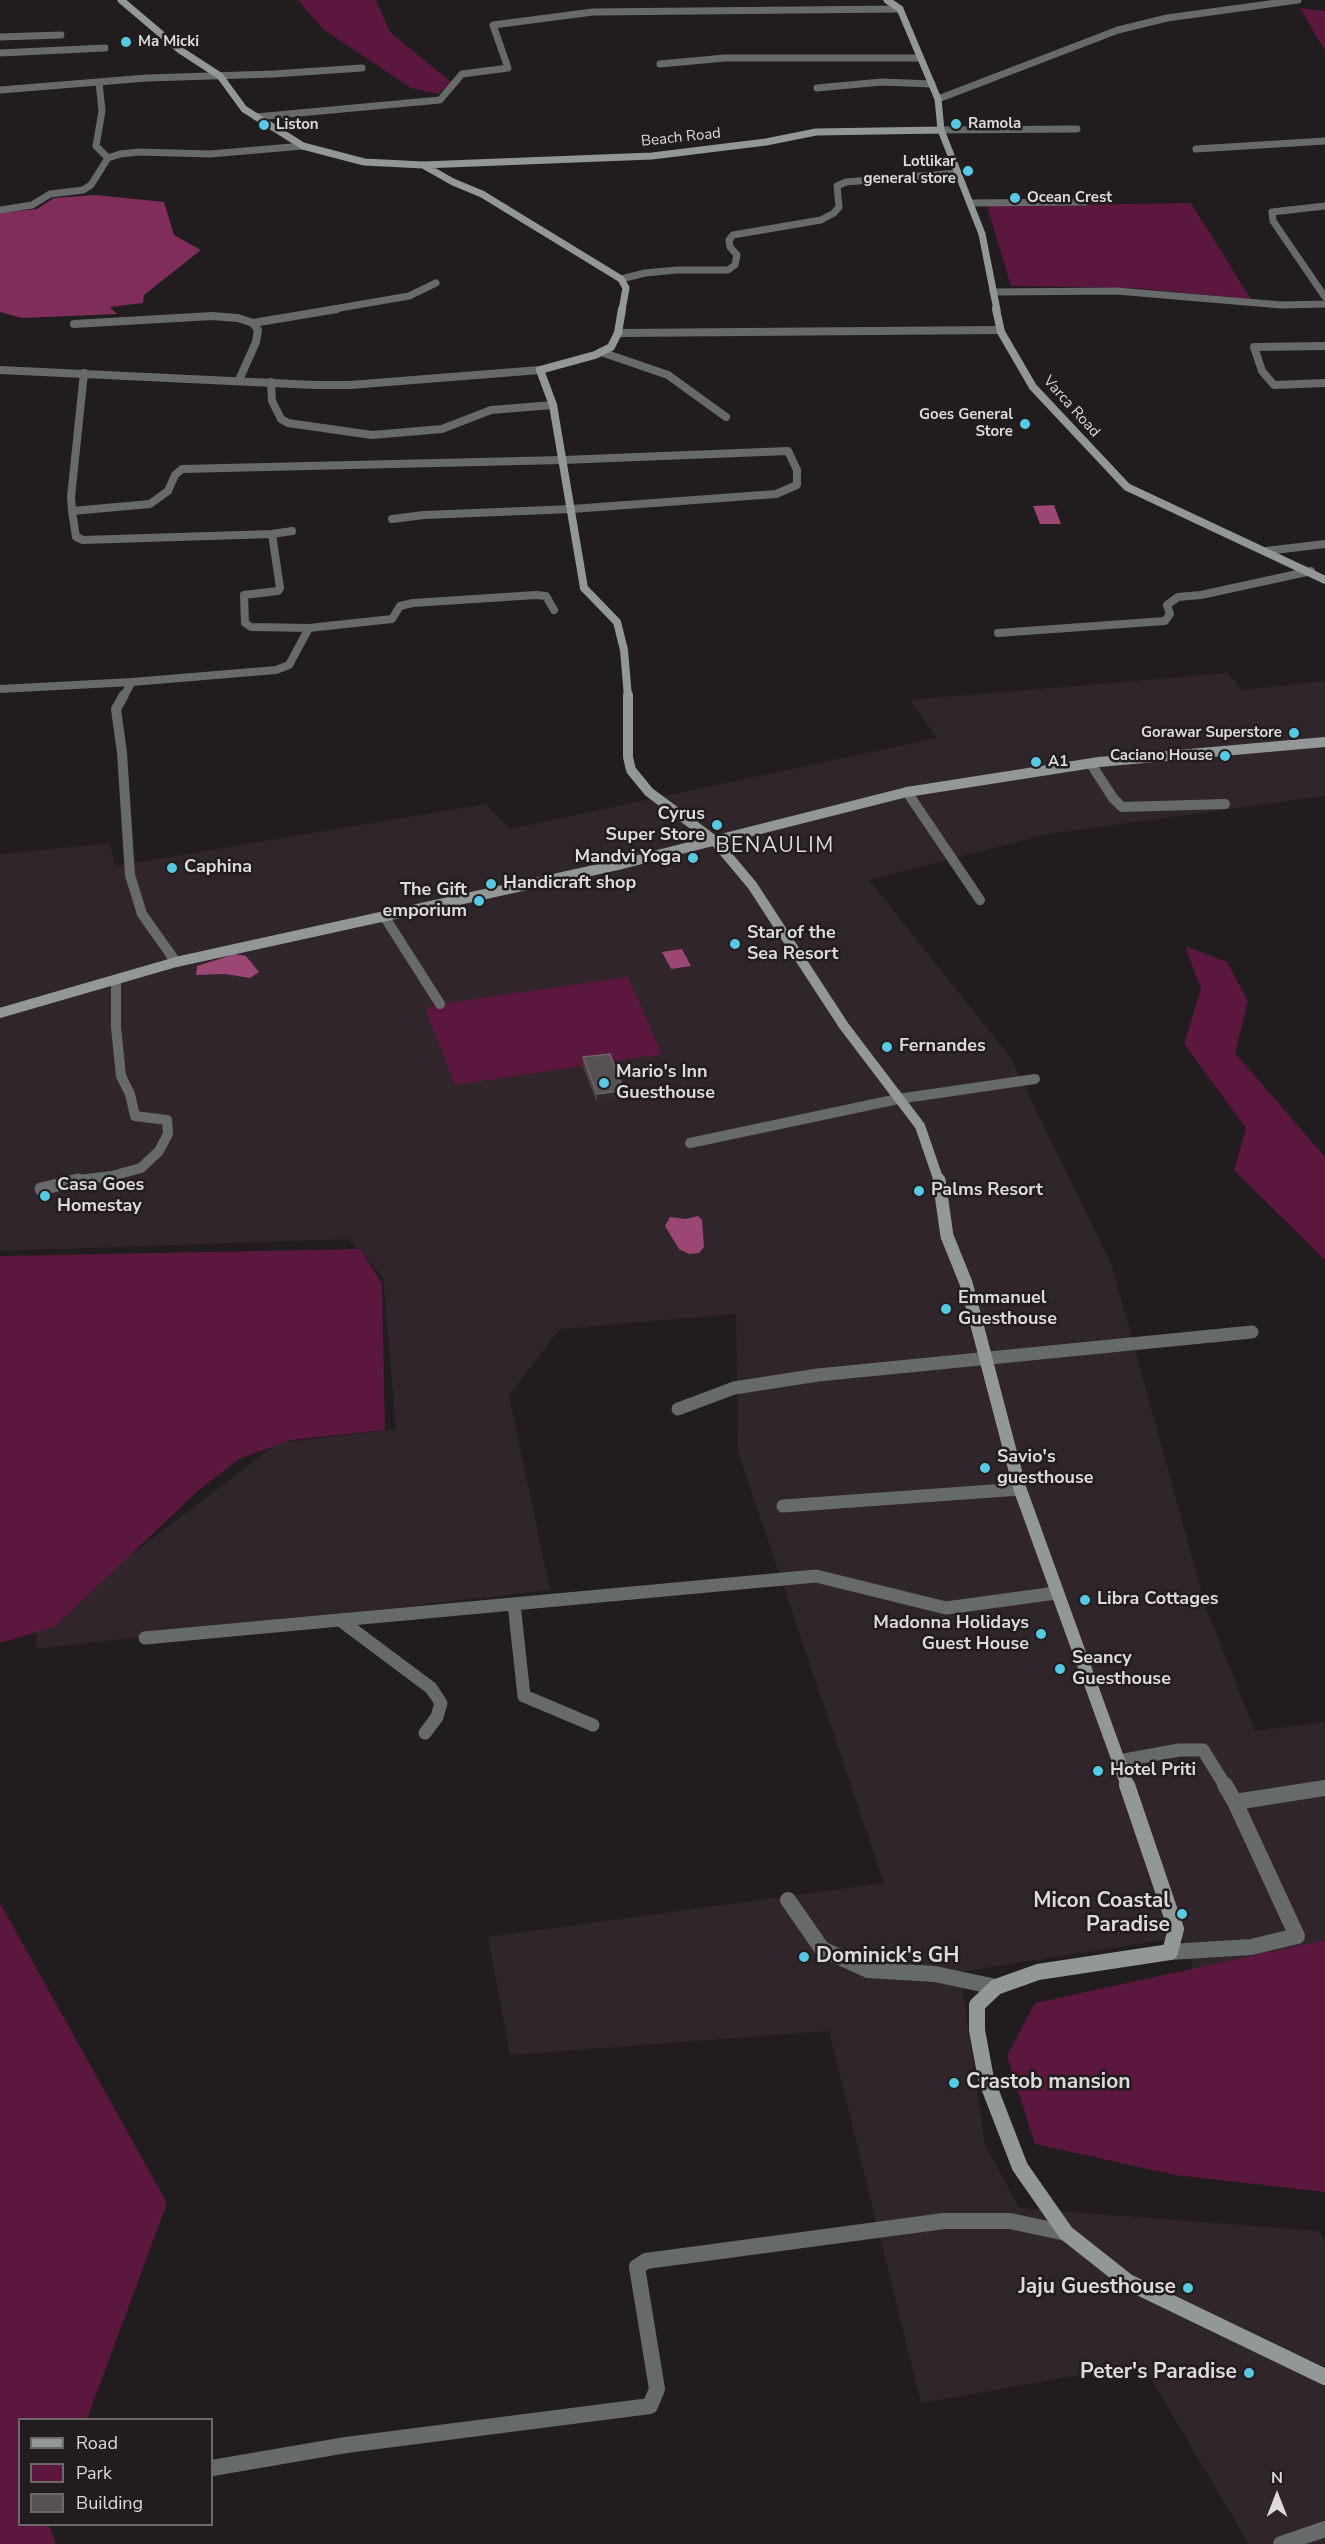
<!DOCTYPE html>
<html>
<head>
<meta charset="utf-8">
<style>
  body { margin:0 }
  #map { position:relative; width:1325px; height:2544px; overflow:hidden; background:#211c1e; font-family:"Nunito Sans",sans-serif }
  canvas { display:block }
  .legend { position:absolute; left:18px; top:2418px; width:195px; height:108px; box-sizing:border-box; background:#211c1e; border:2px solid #6d686a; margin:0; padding:8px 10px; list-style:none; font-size:18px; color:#dedadc }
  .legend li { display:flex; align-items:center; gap:12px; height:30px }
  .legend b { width:30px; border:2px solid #6d686a }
  .north { position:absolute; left:1247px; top:2466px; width:60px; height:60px; -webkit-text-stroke:4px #211c1e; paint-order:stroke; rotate:0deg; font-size:16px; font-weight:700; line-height:24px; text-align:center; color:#dedadc }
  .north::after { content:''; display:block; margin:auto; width:21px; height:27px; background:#dedadc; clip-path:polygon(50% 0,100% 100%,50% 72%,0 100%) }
</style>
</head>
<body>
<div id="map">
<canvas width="1325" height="2544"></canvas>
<ul class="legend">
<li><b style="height:8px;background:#929798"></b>Road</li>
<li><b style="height:16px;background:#5b173d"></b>Park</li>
<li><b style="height:16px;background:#575154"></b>Building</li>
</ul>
<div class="north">N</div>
</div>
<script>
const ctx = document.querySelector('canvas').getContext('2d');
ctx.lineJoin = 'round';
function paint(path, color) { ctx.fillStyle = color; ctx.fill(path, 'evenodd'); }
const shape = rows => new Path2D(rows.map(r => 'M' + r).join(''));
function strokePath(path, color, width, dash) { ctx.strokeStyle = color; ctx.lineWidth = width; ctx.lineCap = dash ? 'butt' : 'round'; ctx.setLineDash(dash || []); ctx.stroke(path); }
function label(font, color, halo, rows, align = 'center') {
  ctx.font = font + ' "Nunito Sans",sans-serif'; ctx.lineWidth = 5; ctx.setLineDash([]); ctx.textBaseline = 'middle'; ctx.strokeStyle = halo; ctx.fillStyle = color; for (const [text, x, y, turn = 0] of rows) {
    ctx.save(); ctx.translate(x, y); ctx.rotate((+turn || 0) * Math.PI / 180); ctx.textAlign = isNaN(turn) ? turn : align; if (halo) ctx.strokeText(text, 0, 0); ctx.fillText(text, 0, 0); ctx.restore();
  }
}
paint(shape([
  [1228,673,1242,690,1325,681,1325,796,1048,834,869,880,1011,1058,1112,1266,1206,1608,1255,1731,1325,1722,1325,1940,1194,1970,1182,1937,960,1972,985,2144,1019,2208,1319,2231,1325,2242,1325,2544,1249,2544,1142,2364,921,2403,829,2031,510,2055,488,1937,884,1883,738,1452,736,1314,560,1329,509,1395,550,1590,36,1649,37,1626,278,1443,396,1429,383,1277,348,1239,0,1251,0,854,110,843,115,866,485,804,510,829,937,738,910,700]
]), '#30252a');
paint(shape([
  [298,0,376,0,390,32,451,82,438,94,411,88,323,29],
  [1300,8,1325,11,1325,51],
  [1191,203,1251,299,1134,288,1011,286,987,206],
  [1185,946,1227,962,1248,1001,1235,1053,1325,1157,1325,1260,1234,1170,1246,1128,1184,1044,1201,989],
  [628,977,662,1054,455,1085,425,1008,440,1004],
  [360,1249,382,1284,385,1430,291,1440,239,1459,199,1490,54,1627,0,1643,0,1256],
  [0,1903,167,2203,87,2419,20,2420,20,2524,49,2525,56,2544,0,2544],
  [1325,1940,1325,2192,1175,2175,1035,2144,1007,2056,1035,2003]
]), '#5b173d');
paint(shape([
  [96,195,164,202,174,235,201,250,144,295,143,303,110,307,117,314,22,318,0,312,0,213,37,209,54,198]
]), '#812d5b');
paint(shape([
  [1054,505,1061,524,1040,524,1033,506],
  [682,949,691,966,671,969,662,952],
  [235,954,246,956,259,972,250,978,225,974,196,975,197,966],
  [698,1216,702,1220,704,1247,699,1253,689,1254,679,1249,665,1226,670,1217,686,1219]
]), '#9c4673');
strokePath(shape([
  [0,37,61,35],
  [0,53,105,48],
  [660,64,725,58,920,58],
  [99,82,102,111,96,146,108,158],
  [817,88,882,82,932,84],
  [0,90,147,78,273,74,362,68],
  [938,99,1118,30,1167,18,1298,0],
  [256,117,440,100,462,74,508,68,493,25,593,12,900,9],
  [941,130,1077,129],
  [1196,149,1325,141],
  [970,203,1085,202],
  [1325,206,1272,212,1273,221,1325,297],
  [0,210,32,205,50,194,83,190,91,185,108,158,120,154,139,152,210,154,303,146],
  [621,279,645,273,677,270,728,270,735,265,737,255,730,247,729,240,733,235,821,220,834,213,839,207,837,186,846,182,958,173],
  [993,292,1117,291,1281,305,1325,304],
  [328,310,409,296,436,283]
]), '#676a6b', 7);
strokePath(shape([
  [253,323,337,309],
  [74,324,212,316,238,318,253,323,258,330,256,342,239,380],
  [618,333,1000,330],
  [1325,346,1254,347,1262,371,1274,385,1325,383],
  [601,352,668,375,726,417],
  [0,370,315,385,350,385,540,370],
  [84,373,71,497,72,511,150,504,168,491,175,475,182,469,563,460,788,451,797,470,797,485,776,494,572,509,424,515,392,519],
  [271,382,272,401,281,419,288,423,372,435,442,429,491,410,553,405],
  [72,511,76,537,83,540,272,534,292,531],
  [272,534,280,588,278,591,244,595,245,623,251,627,309,628],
  [1266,551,1325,544],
  [998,633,1165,621,1170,614,1167,605,1178,597,1201,595,1311,571],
  [0,689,132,682],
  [123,697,132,682,276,670,289,665,309,628,392,619,400,606,413,603,536,595,546,596,554,610]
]), '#676a6b', 8);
strokePath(shape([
  [124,695,116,709,122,753,130,875,142,914,176,962],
  [1091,764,1113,798,1122,807,1225,804],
  [907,792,980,900],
  [384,916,440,1004],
  [690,1143,898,1099,1035,1079],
  [70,1181,112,1176,141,1168,159,1151,168,1134,167,1120,135,1116,130,1094,121,1076,116,1027,116,980]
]), '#676a6b', 10);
strokePath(shape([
  [41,1189,78,1180],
  [678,1409,734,1388,818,1375,1252,1332],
  [783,1506,1020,1489],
  [514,1604,524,1696,593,1725],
  [340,1620,431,1688,441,1703,437,1717,425,1733],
  [145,1638,816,1576,946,1608,1056,1593],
  [1119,1761,1179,1750,1203,1750,1226,1787]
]), '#676a6b', 13);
strokePath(shape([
  [1235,1802,1325,1788],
  [788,1900,822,1949,868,1970,935,1974,996,1987],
  [1170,1952,1251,1947,1297,1936,1235,1802,1225,1785],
  [212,2468,346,2445,650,2406,657,2389,637,2267,646,2261,944,2221,1010,2221,1066,2233],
  [1281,2544,1325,2529]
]), '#676a6b', 16);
strokePath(shape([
  [121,0,180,50,220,76,244,109,303,146,364,162,423,165,652,156,766,142,816,132,941,130],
  [887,0,900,9,938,99,941,130,982,234,997,310],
  [423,165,453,182,482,194,621,279,626,288,622,310]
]), '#929798', 7);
strokePath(shape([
  [622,309,618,333,611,347,595,355,540,370,553,405,584,588,617,622,624,650,628,697],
  [996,309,1001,332,1033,387,1127,487,1325,580]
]), '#929798', 8);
strokePath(shape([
  [628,695,628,757,631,770,649,792,715,841,752,885,844,1026,920,1126,939,1181],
  [0,1013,176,962,622,864,907,792,1099,762,1325,742]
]), '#929798', 10);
strokePath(shape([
  [939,1180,947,1236,966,1283,1020,1489,1128,1787]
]), '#929798', 13);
strokePath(shape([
  [1127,1785,1176,1929,1170,1952,1038,1972,996,1987,977,2005,977,2030,986,2079,1020,2167,1066,2233,1128,2282,1325,2377]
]), '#929798', 16);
paint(shape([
  [583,1057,624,1099,597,1103,583,1067]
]), '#464143');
paint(shape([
  [624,1090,624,1099,597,1103,597,1094]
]), '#312b2e');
const building = shape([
  [610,1054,624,1090,597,1094,583,1057,610,1054]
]);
paint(building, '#575154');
strokePath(building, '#6c6669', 1.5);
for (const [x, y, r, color] of [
  [126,42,6,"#57c9e2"],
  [956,124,6,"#57c9e2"],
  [264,125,6,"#57c9e2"],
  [968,171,6,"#57c9e2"],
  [1015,198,6,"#57c9e2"],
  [1025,424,6,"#57c9e2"],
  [1294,733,6,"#57c9e2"],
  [1225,756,6,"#57c9e2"],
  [1036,762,6,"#57c9e2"],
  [717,825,6,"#57c9e2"],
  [693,858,6,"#57c9e2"],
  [172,868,6,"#57c9e2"],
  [491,884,6,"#57c9e2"],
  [479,901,6,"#57c9e2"],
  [735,944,6,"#57c9e2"],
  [887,1047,6,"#57c9e2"],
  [604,1083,6,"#57c9e2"],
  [919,1191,6,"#57c9e2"],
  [45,1196,6,"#57c9e2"],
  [946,1309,6,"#57c9e2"],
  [985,1468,6,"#57c9e2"],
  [1085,1600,6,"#57c9e2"],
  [1041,1634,6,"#57c9e2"],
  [1060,1669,6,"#57c9e2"],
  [1098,1771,6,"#57c9e2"],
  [1182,1914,6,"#57c9e2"],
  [804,1957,6,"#57c9e2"],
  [954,2083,6,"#57c9e2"],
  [1188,2288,6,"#57c9e2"],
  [1249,2373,6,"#57c9e2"]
]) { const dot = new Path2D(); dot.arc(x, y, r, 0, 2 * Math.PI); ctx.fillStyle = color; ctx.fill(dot); strokePath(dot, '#211c1e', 2); }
label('bold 15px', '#dedadc', '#211c1e', [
  ["Ma Micki",138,42],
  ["Ramola",968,124],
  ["Liston",276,125],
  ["Lotlikar",956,162,"right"],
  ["general store",956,179,"right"],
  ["Ocean Crest",1027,198],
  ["Goes General",1013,415,"right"],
  ["Store",1013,432,"right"],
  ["Gorawar Superstore",1282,733,"right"],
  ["Caciano House",1213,756,"right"],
  ["A1",1048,762]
], 'left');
label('15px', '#dedadc', '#211c1e', [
  ["Beach Road",681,138,-6],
  ["Varca Road",1071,407,48]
]);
label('bold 18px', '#dedadc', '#211c1e', [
  ["Cyrus",705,815,"right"],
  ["Super Store",705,836,"right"],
  ["Mandvi Yoga",681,858,"right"],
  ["Caphina",184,868],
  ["Handicraft shop",503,884],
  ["The Gift",467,891,"right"],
  ["emporium",467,912,"right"],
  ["Star of the",747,934],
  ["Sea Resort",747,955],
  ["Fernandes",899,1047],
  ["Mario's Inn",616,1073],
  ["Guesthouse",616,1094],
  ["Casa Goes",57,1186],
  ["Homestay",57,1207],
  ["Palms Resort",931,1191],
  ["Emmanuel",958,1299],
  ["Guesthouse",958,1320],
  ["Savio's",997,1458],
  ["guesthouse",997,1479],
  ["Libra Cottages",1097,1600],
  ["Madonna Holidays",1029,1624,"right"],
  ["Guest House",1029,1645,"right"],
  ["Seancy",1072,1659],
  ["Guesthouse",1072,1680],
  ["Hotel Priti",1110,1771]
], 'left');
ctx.letterSpacing = '1.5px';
label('21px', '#dedadc', '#211c1e', [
  ["BENAULIM",775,847]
]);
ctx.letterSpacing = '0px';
label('bold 21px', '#dedadc', '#211c1e', [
  ["Micon Coastal",1170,1902],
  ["Paradise",1170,1926],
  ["Dominick's GH",816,1957,"left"],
  ["Crastob mansion",966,2083,"left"],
  ["Jaju Guesthouse",1176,2288],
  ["Peter's Paradise",1237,2373]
], 'right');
</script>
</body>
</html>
